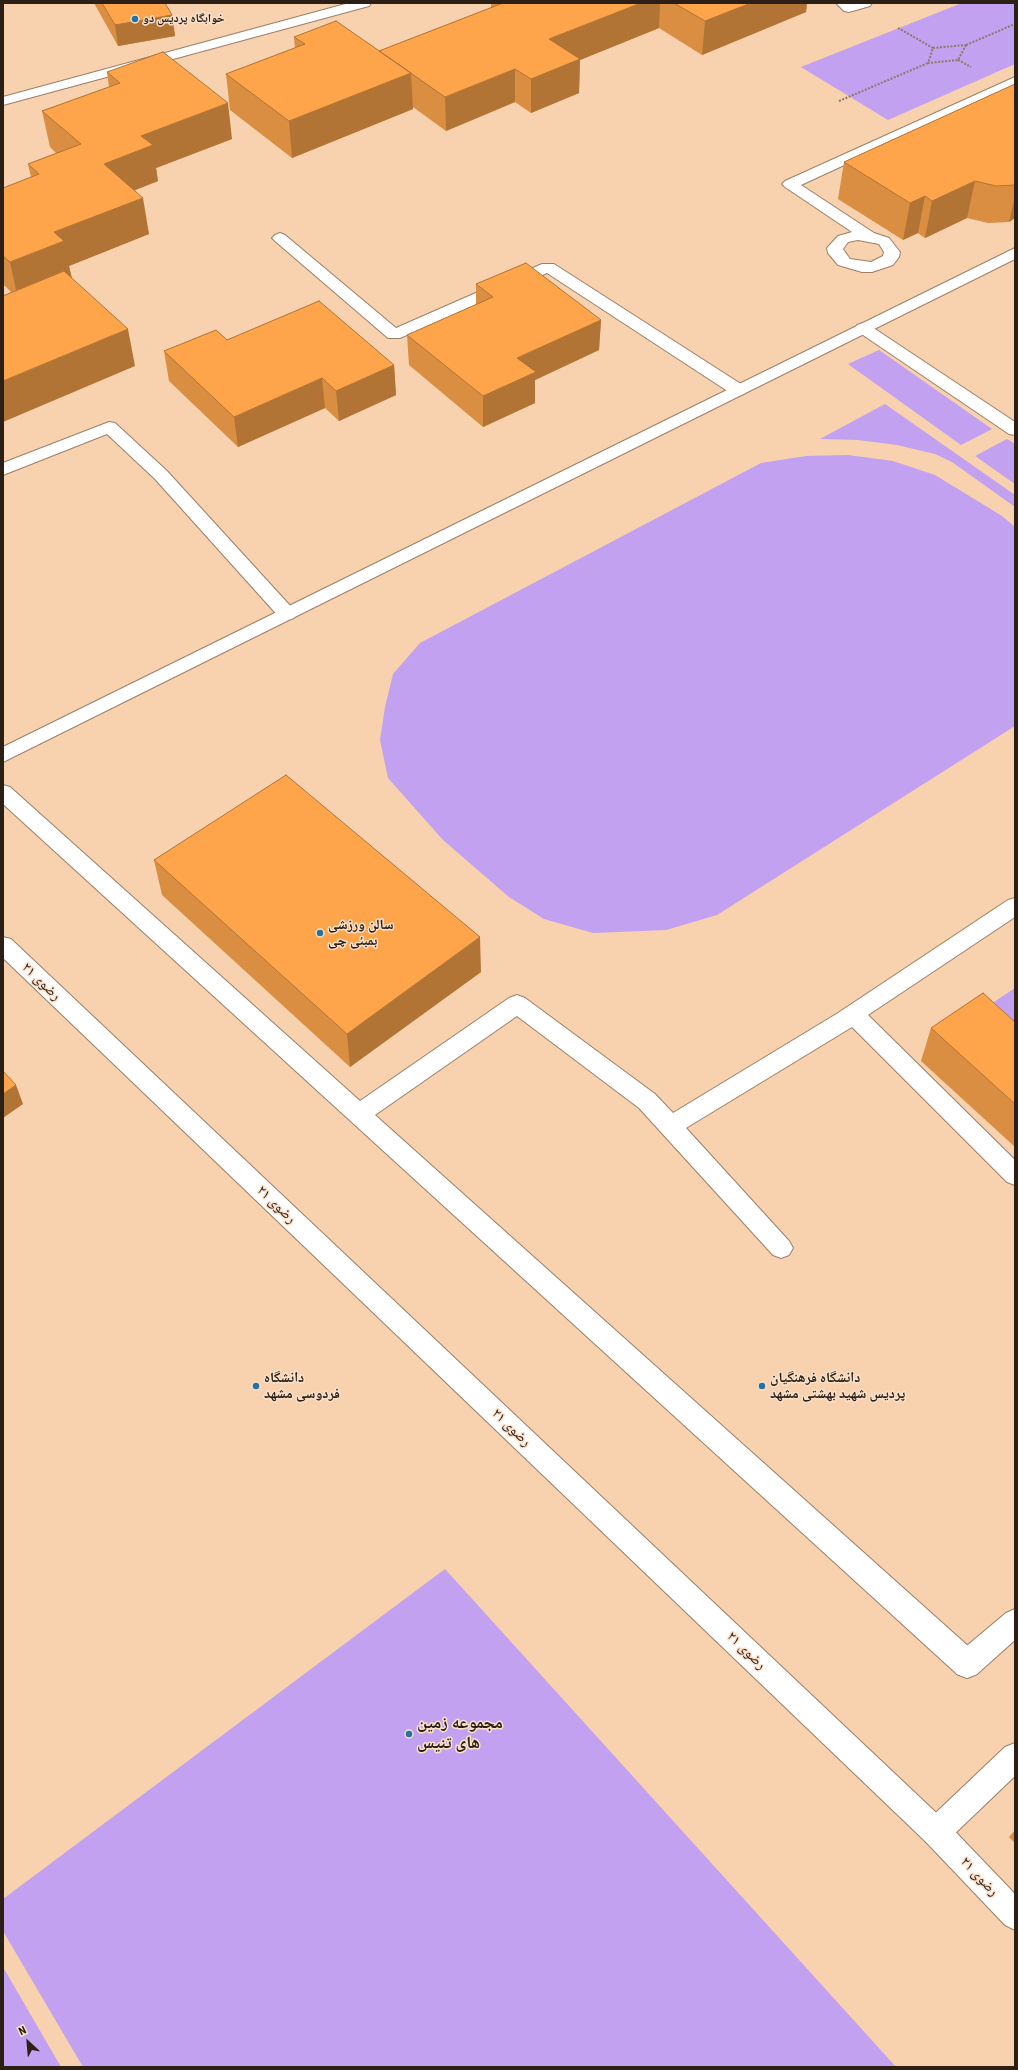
<!DOCTYPE html>
<html>
<head>
<meta charset="utf-8">
<style>
  body { margin:0 }
  #map { position:relative; width:1018px; height:2070px; overflow:hidden; background:#fbe0ca; font-family:"Roboto Condensed",sans-serif }
  canvas { display:block }
  .frame { position:absolute; inset:0; border:4px solid #2c2016; pointer-events:none }
  .north { position:absolute; left:8px; top:2022px; width:40px; height:40px; -webkit-text-stroke:3px #fbe0ca; paint-order:stroke; rotate:334deg; font-size:11px; font-weight:700; line-height:16px; text-align:center; color:#2c2016 }
  .north::after { content:''; display:block; margin:auto; width:14px; height:18px; background:#2c2016; clip-path:polygon(50% 0,100% 100%,50% 72%,0 100%) }
</style>
</head>
<body>
<div id="map">
<canvas width="1018" height="2070"></canvas>
<div class="frame"></div>
<div class="north">N</div>
</div>
<script>
const ctx = document.querySelector('canvas').getContext('2d');
ctx.lineJoin = 'round';
function paint(path, color) { ctx.fillStyle = color; ctx.fill(path, 'evenodd'); }
const shape = rows => new Path2D(rows.map(r => 'M' + r).join(''));
function strokePath(path, color, width, dash) { ctx.strokeStyle = color; ctx.lineWidth = width; ctx.lineCap = dash ? 'butt' : 'round'; ctx.setLineDash(dash || []); ctx.stroke(path); }
function label(font, color, halo, rows, align = 'center') {
  ctx.font = font + ' "Roboto Condensed","Noto Naskh Arabic",sans-serif'; ctx.lineWidth = 3; ctx.setLineDash([]); ctx.textBaseline = 'middle'; ctx.strokeStyle = halo; ctx.fillStyle = color; for (const [text, x, y, turn = 0] of rows) {
    ctx.save(); ctx.translate(x, y); ctx.rotate((+turn || 0) * Math.PI / 180); ctx.textAlign = isNaN(turn) ? turn : align; if (halo) ctx.strokeText(text, 0, 0); ctx.fillText(text, 0, 0); ctx.restore();
  }
}
paint(shape([
  [3,3,1015,3,1015,2067,3,2067]
]), '#f8d1af');
paint(shape([
  [962,3,1015,3,1015,64,888,120,801,67],
  [879,350,992,429,961,445,848,364],
  [885,404,1015,495,1015,507,952,462,935,454,897,445,858,440,820,439],
  [1007,439,1015,444,1015,484,975,456],
  [848,455,893,461,935,475,1002,516,1015,527,1015,726,717,915,666,930,593,933,544,919,509,897,443,840,388,778,380,740,385,707,393,674,420,643,761,463,806,456],
  [1015,988,1015,1038,982,1010],
  [445,1569,896,2067,83,2067,3,1931,3,1899],
  [3,1967,61,2067,3,2067]
]), '#c1a1f0');
const service = shape([
  [349,3,371,3,369,6,3,105,3,97,349,3],
  [836,3,872,3,870,6,849,12,844,11,836,3],
  [1015,77,1015,86,801,185,874,233,889,238,900,252,899,257,893,265,872,272,862,272,838,265,828,253,827,248,838,236,852,232,785,187,782,184,785,181,1015,77],
  [858,240,879,244,884,252,883,256,871,262,850,259,843,249,848,242,858,240],
  [280,233,285,235,396,328,542,264,554,264,744,386,746,390,744,394,738,395,732,394,547,273,400,338,388,338,275,241,272,238,275,235,280,233],
  [863,323,869,325,1015,422,1015,435,1009,434,857,331,855,328,857,325,863,323],
  [109,422,115,423,167,471,294,610,296,614,294,618,287,620,280,618,155,479,107,434,3,475,3,463,109,422],
  [3,785,10,787,360,1101,509,998,517,995,525,998,655,1094,673,1113,838,1013,1008,900,1015,898,1015,917,868,1015,1015,1160,1015,1185,1007,1182,852,1027,686,1128,789,1241,793,1248,789,1255,781,1258,773,1255,639,1108,517,1016,375,1115,977,1654,981,1664,977,1674,967,1678,957,1674,3,804,3,785],
  [3,937,11,939,946,1822,1015,1894,1015,1930,1005,1925,926,1842,3,958,3,937]
]);
const minor = shape([
  [1015,248,1015,259,3,762,3,747,1015,248],
  [1015,1609,1015,1640,977,1674,967,1678,957,1674,953,1664,957,1654,1006,1613,1015,1609],
  [1015,1743,1015,1776,946,1842,936,1846,926,1842,922,1832,926,1822,1005,1747,1015,1743]
]);
strokePath(service, '#9d7f66', 2);
strokePath(minor, '#9d7f66', 2);
strokePath(shape([
  [898,28,933,48],
  [966,45,958,60,928,63,933,48,966,45],
  [966,45,1015,24],
  [958,60,971,67],
  [839,101,928,63]
]), '#8d7a6a', 2, [2, 1.5]);
paint(service, '#fff');
paint(minor, '#fff');
paint(shape([
  [94,3,165,3,172,15,175,36,118,46],
  [491,3,807,3,806,12,702,55,659,28,580,60,579,93,531,113,515,102,446,131,413,107,413,109,292,158,230,110,226,74,295,48,294,37,379,51,491,8],
  [107,72,232,139,156,168,158,181,135,190,149,234,69,266,71,278,135,366,12,293,3,284,3,188,31,177,28,164,56,153,50,147,42,111,109,87],
  [1015,84,1015,218,1009,222,988,223,967,218,925,238,918,233,903,240,838,199,844,162],
  [476,284,601,320,599,350,535,380,535,403,483,427,409,365,407,335,476,305],
  [227,340,394,365,396,395,339,421,325,408,238,447,169,381,164,351],
  [154,860,481,972,350,1067,162,895],
  [1015,1022,1015,1147,921,1061,931,1028],
  [1015,1830,1015,1843,1009,1837]
]), '#da8e41');
paint(shape([
  [641,3,660,3,659,28,580,60,579,93,531,113,531,79,549,39],
  [751,3,807,3,806,12,702,55,705,21],
  [172,15,175,36,118,46,115,25],
  [515,69,515,102,446,131,445,97],
  [411,73,413,109,292,158,289,121],
  [228,103,232,139,156,168,158,181,110,200,104,164,141,136],
  [975,181,967,218,925,238,932,201],
  [925,196,918,233,903,240,910,203],
  [1015,196,1015,218,1009,222],
  [143,198,149,234,69,266,72,278,18,299,10,262,54,232],
  [601,320,599,350,535,380,535,403,483,427,483,396,517,358],
  [128,329,135,366,3,422,3,381],
  [394,365,396,395,339,421,336,391],
  [322,378,325,408,238,447,234,417],
  [480,937,481,972,350,1067,347,1034],
  [16,1085,23,1104,3,1118,3,1094]
]), '#b27435');
const building = shape([
  [102,3,165,3,172,15,115,25,102,3],
  [503,3,641,3,549,39,580,59,531,79,515,69,445,97,379,51,503,3],
  [674,3,751,3,705,21,674,3],
  [336,21,411,73,289,121,226,74,305,44,294,37,336,21],
  [163,52,228,103,141,136,153,145,104,164,143,198,54,232,64,241,10,262,3,256,3,188,39,174,28,164,81,144,42,111,120,83,107,72,163,52],
  [1015,84,1015,185,996,186,975,181,932,201,925,196,910,203,844,162,1015,84],
  [526,263,601,320,517,358,536,372,483,396,407,335,493,297,476,284,526,263],
  [64,271,128,329,3,381,3,296,64,271],
  [319,301,394,365,336,391,322,378,234,417,164,351,216,330,227,340,319,301],
  [286,775,480,937,347,1034,154,860,286,775],
  [983,993,1015,1022,1015,1104,931,1028,983,993],
  [3,1071,16,1085,3,1094,3,1071]
]);
paint(building, '#fea54c');
strokePath(building, '#b27435', 1);
for (const [x, y, r, color] of [
  [135,19,4,"#2571a4"],
  [320,933,4,"#2571a4"],
  [256,1386,4,"#2571a4"],
  [762,1386,4,"#2571a4"],
  [409,1734,4,"#2571a4"]
]) { const dot = new Path2D(); dot.arc(x, y, r, 0, 2 * Math.PI); ctx.fillStyle = color; ctx.fill(dot); strokePath(dot, '#fbe0ca', 1.5); }
label('bold 12px', '#2c2016', '#fbe0ca', [
  ["خوابگاه پردیس دو",143,19]
], 'left');
label('bold 14px', '#2c2016', '#fbe0ca', [
  ["سالن ورزشی",328,925],
  ["بمبئی چی",328,941],
  ["دانشگاه",264,1378],
  ["فردوسی مشهد",264,1394],
  ["دانشگاه فرهنگیان",770,1378],
  ["پردیس شهید بهشتی مشهد",770,1394]
], 'left');
label('14px', '#2c2016', '#fbe0ca', [
  ["رضوی ۲۱",41,982,44],
  ["رضوی ۲۱",276,1205,44],
  ["رضوی ۲۱",511,1428,44],
  ["رضوی ۲۱",746,1651,44],
  ["رضوی ۲۱",979,1877,47]
]);
label('bold 17px', '#2c2016', '#fbe0ca', [
  ["مجموعه زمین",417,1724],
  ["های تنیس",417,1744]
], 'left');
</script>
</body>
</html>
